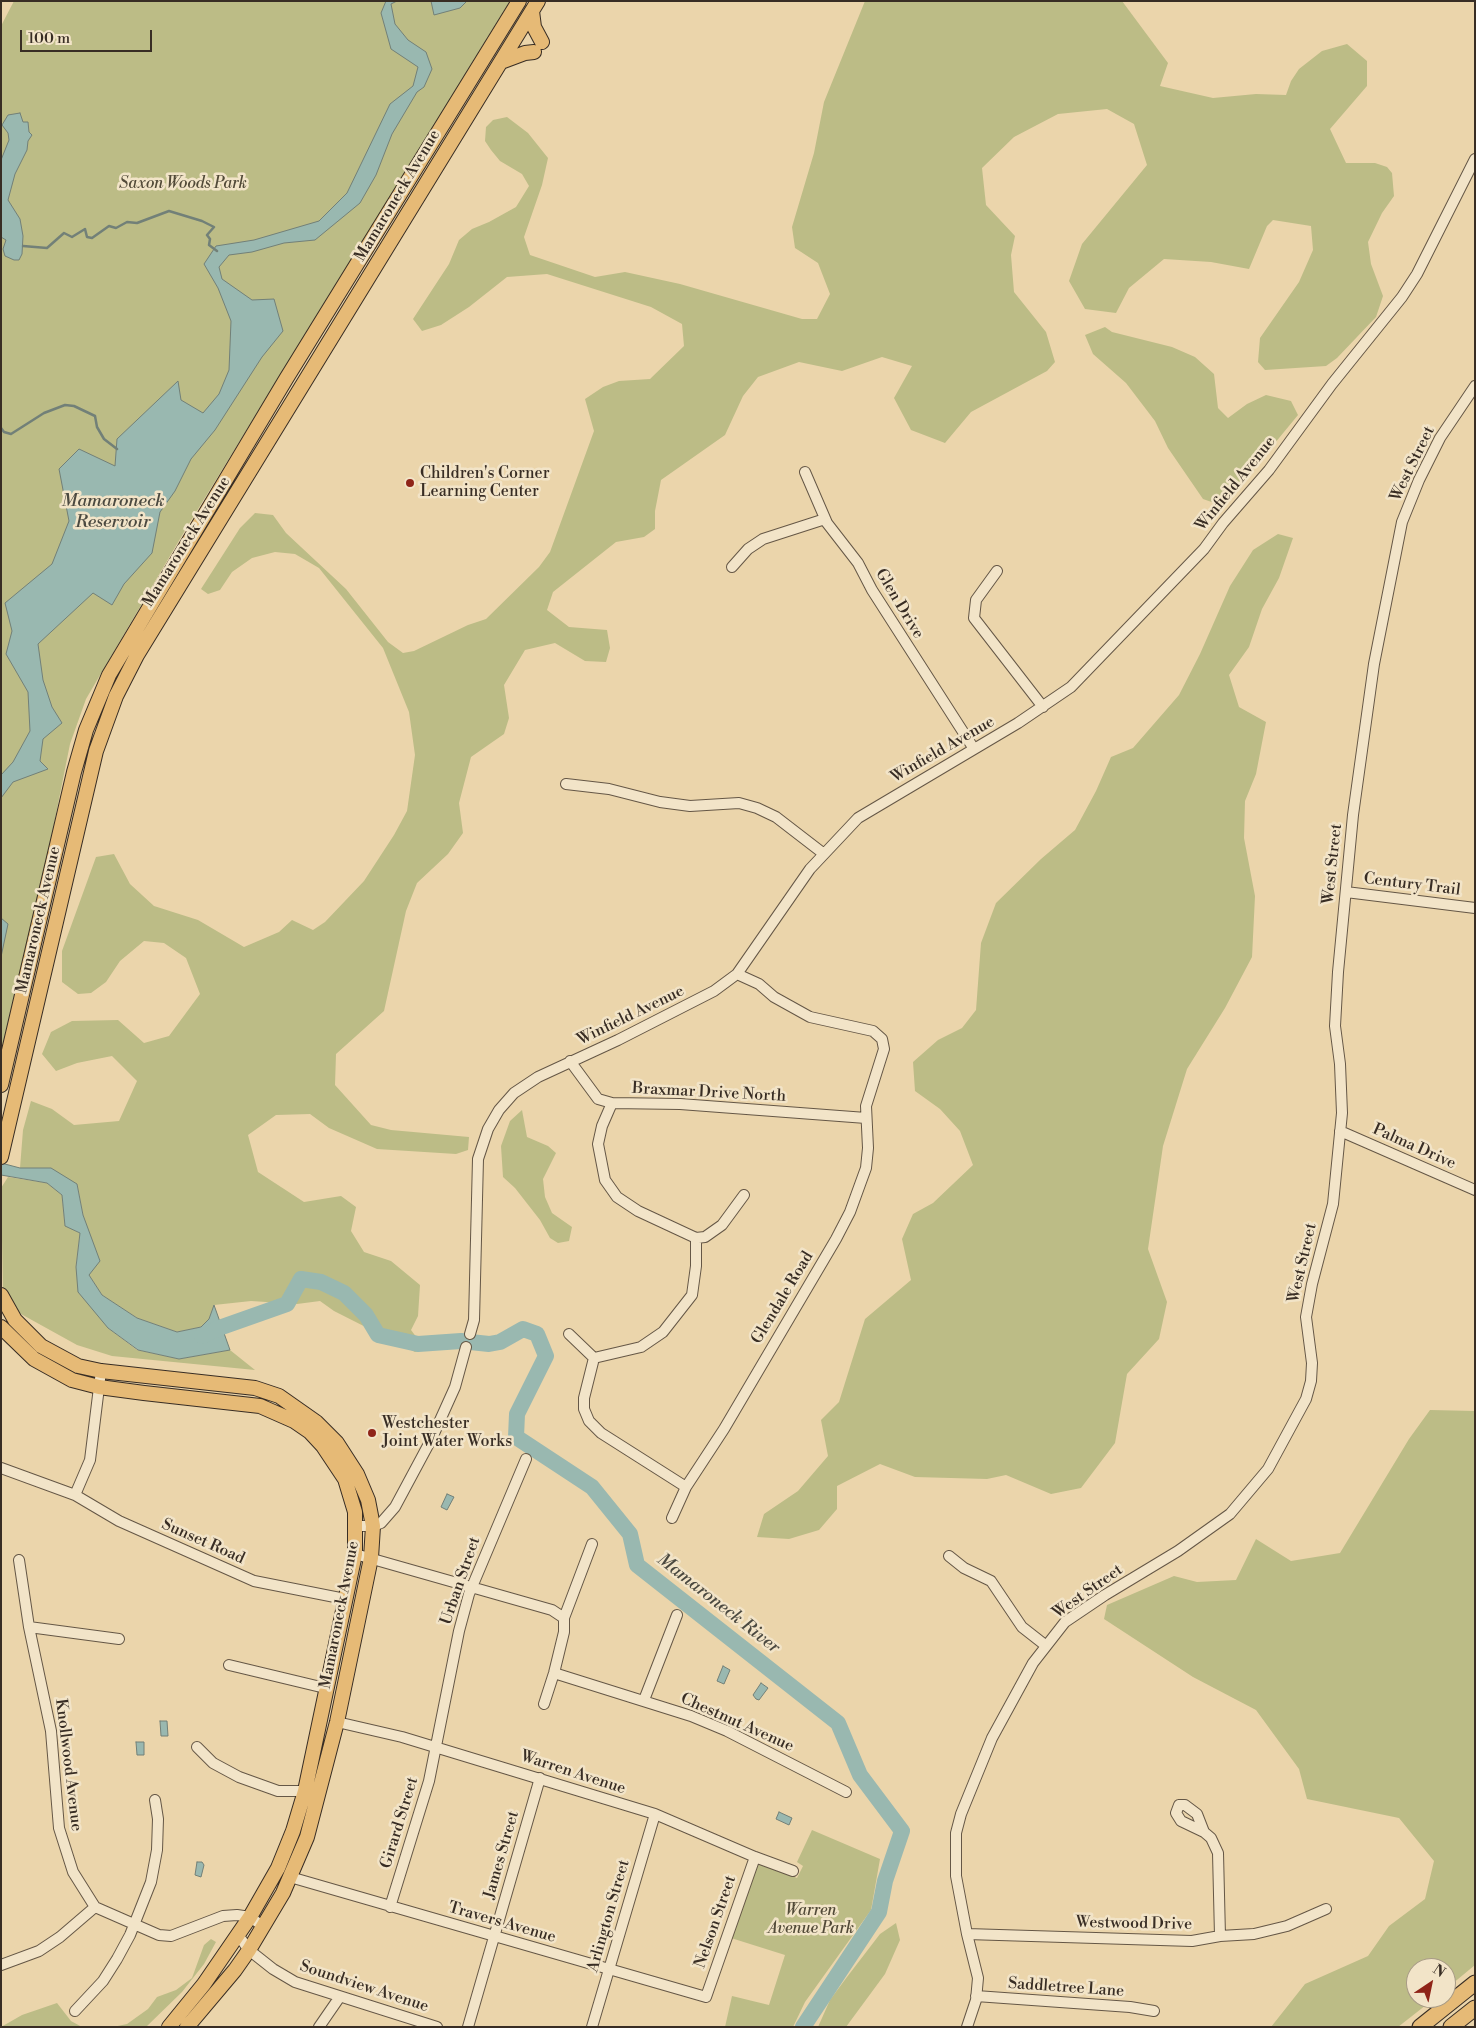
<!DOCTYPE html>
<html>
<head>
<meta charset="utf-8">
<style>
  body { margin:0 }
  #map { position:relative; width:1476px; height:2028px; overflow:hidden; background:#ebd5ab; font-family:"Libre Bodoni",serif }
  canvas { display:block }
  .frame { position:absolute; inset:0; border:2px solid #382d24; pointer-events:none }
  .north { position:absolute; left:1406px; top:1958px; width:50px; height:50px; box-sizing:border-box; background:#f2e4c8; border:1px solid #a89b86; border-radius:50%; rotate:34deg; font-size:14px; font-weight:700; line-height:20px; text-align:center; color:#382d24 }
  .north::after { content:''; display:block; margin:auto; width:18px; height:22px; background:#8f2418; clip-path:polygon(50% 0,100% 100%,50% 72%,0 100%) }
  .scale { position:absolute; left:20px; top:30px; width:132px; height:22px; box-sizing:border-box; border:2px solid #382d24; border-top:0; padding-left:6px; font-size:15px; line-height:18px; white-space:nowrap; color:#382d24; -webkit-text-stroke:4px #f2e4c8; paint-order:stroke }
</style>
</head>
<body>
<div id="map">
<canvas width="1476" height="2028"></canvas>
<div class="frame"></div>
<div class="north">N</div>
<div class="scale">100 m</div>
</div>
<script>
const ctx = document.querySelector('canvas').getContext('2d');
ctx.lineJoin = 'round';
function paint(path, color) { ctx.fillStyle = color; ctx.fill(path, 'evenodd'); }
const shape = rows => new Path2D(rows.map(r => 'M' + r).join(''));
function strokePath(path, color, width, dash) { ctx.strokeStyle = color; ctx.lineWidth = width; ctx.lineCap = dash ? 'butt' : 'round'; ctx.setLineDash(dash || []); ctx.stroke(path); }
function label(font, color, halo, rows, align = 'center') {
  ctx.font = font + ' "Libre Bodoni",serif'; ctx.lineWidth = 5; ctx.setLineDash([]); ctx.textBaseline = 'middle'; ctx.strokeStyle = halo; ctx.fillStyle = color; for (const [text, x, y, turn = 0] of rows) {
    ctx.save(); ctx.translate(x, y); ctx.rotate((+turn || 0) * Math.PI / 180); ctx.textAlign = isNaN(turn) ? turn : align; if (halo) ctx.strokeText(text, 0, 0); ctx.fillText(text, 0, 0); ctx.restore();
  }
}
paint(shape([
  [14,1,510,1,187,527,86,699,70,744,53,829,1,1052,1,26],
  [865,1,1122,1,1168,63,1160,86,1213,98,1256,94,1286,95,1291,81,1299,69,1322,51,1347,44,1367,61,1367,86,1330,129,1346,163,1375,163,1387,167,1392,173,1394,196,1382,213,1368,242,1371,264,1383,296,1376,317,1337,358,1326,366,1265,370,1258,362,1260,338,1299,282,1313,250,1311,226,1273,220,1267,226,1249,269,1211,262,1164,259,1129,288,1116,313,1085,309,1069,281,1082,244,1147,165,1134,124,1107,109,1058,114,1014,137,982,168,986,205,1015,236,1011,255,1014,292,1046,332,1055,362,1047,371,971,412,945,443,911,430,894,398,912,366,882,357,842,371,799,362,758,377,743,396,725,435,661,480,655,511,655,529,644,537,616,542,553,592,547,610,569,627,607,630,610,648,606,662,585,661,555,643,525,650,504,685,509,718,504,734,471,757,459,803,463,833,448,854,417,883,406,911,384,1011,336,1054,335,1085,371,1125,391,1130,469,1137,468,1150,456,1154,377,1149,329,1128,310,1114,276,1115,248,1135,258,1172,304,1202,341,1196,356,1207,351,1231,364,1252,391,1261,420,1285,418,1316,411,1330,426,1350,415,1352,334,1311,320,1301,297,1304,251,1301,214,1305,209,1319,201,1327,177,1332,137,1318,102,1295,88,1274,83,1215,77,1184,20,1168,23,1130,31,1101,52,1109,74,1125,119,1121,137,1081,112,1056,77,1063,56,1071,42,1054,51,1032,72,1021,118,1020,144,1043,169,1036,200,994,186,958,164,943,144,941,120,961,106,982,91,993,78,994,62,982,62,951,96,857,114,854,130,884,154,906,198,920,244,947,279,932,292,920,313,930,325,922,364,881,394,835,407,811,415,755,409,712,383,648,319,568,295,554,275,552,252,558,232,572,220,590,208,594,201,589,240,528,255,513,273,515,286,533,346,589,388,642,403,653,414,651,468,625,486,619,539,567,550,552,594,431,585,399,603,387,619,381,650,379,684,346,682,324,651,307,547,274,507,277,469,307,441,325,422,331,413,319,449,264,459,240,472,229,489,222,516,207,529,186,522,174,500,161,491,150,485,141,486,127,493,120,507,117,528,133,548,158,542,185,524,237,530,255,595,277,625,272,680,284,802,319,817,319,830,294,818,263,795,248,792,227,814,153,824,102],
  [1105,327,1112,332,1172,347,1195,357,1214,374,1218,408,1228,418,1247,404,1266,395,1291,401,1298,415,1223,506,1203,499,1168,448,1155,421,1126,383,1093,354,1085,335],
  [1278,534,1293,538,1279,578,1262,609,1249,647,1229,675,1239,707,1266,722,1256,774,1245,801,1244,838,1255,896,1252,957,1225,1008,1187,1069,1163,1146,1148,1249,1167,1302,1159,1339,1127,1374,1115,1443,1081,1488,1051,1494,1006,1475,987,1479,915,1477,880,1464,837,1486,837,1509,819,1530,789,1539,757,1537,764,1514,798,1491,828,1456,821,1420,839,1402,865,1319,911,1280,902,1239,913,1214,933,1203,973,1165,960,1131,940,1109,915,1091,913,1062,938,1040,962,1028,976,1010,981,943,996,903,1041,859,1075,830,1096,791,1111,757,1133,748,1179,695,1200,654,1230,586,1253,550],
  [522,1110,527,1137,548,1146,556,1153,543,1179,545,1197,552,1213,572,1227,569,1241,558,1243,550,1238,540,1220,515,1188,503,1177,501,1146,510,1121],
  [8,1177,47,1183,62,1195,65,1225,80,1233,76,1267,108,1328,137,1350,179,1359,230,1350,255,1370,112,1356,77,1345,21,1314,3,1292,1,1188],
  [1430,1410,1475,1411,1475,1965,1446,1989,1446,1968,1416,1968,1416,1998,1435,1998,1398,2027,1271,2027,1305,1984,1368,1956,1389,1926,1425,1899,1434,1861,1399,1818,1307,1799,1299,1769,1256,1710,1193,1677,1104,1619,1107,1605,1174,1576,1197,1582,1236,1580,1256,1539,1291,1561,1340,1553,1409,1439],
  [812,1830,880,1859,871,1910,805,2002,793,2027,725,2027,732,1996,769,2005,785,1955,731,1938,756,1862,797,1878,803,1866,797,1862],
  [896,1923,900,1940,885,1974,846,2027,818,2027,830,2000,847,1977,880,1934],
  [211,1939,216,1942,204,1964,182,1992,146,2027,113,2027,127,2024,148,2009,157,1997,176,1990,192,1978,204,1945],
  [57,2003,71,2021,82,2027,1,2027,22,2015]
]), '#bcbc86');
const water = shape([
  [386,1,397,1,391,4,395,24,408,40,426,52,432,69,424,87,417,92,392,134,376,175,360,203,315,240,284,243,252,252,229,255,219,267,222,279,252,300,274,299,283,331,262,357,215,430,191,459,175,491,160,512,152,553,124,584,112,605,93,593,38,644,43,680,52,707,62,723,43,739,40,761,48,769,13,782,1,798,1,775,13,762,30,731,28,692,6,654,12,631,5,603,52,564,69,521,59,469,79,449,115,466,117,439,178,381,181,400,203,413,219,394,229,370,231,321,218,288,204,264,216,246,254,240,319,221,347,193,390,104,413,86,418,67,391,49,381,13,386,1],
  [431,1,467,1,460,8,434,15,431,1],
  [20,113,23,122,28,122,29,132,32,135,28,141,27,150,15,174,8,200,20,219,23,236,22,254,19,260,14,260,5,256,3,249,6,240,1,237,1,160,9,140,8,133,2,125,8,115,20,113],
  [1,918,8,924,1,957,1,918],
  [1,1163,20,1168,51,1168,77,1184,83,1215,100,1261,89,1275,102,1295,137,1318,177,1332,201,1327,209,1319,214,1305,230,1350,179,1359,138,1350,108,1328,78,1292,76,1267,80,1233,65,1226,62,1195,47,1183,1,1175,1,1163],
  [447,1494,454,1497,447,1510,441,1507,447,1494],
  [723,1666,730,1670,724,1684,717,1681,723,1666],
  [761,1683,768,1688,759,1700,756,1699,753,1695,761,1683],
  [160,1721,167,1721,168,1736,161,1736,160,1721],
  [136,1742,144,1742,144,1755,137,1755,136,1742],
  [779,1812,792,1818,789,1825,776,1819,779,1812],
  [197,1862,202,1862,204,1865,201,1877,195,1875,197,1862]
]);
paint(water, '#99b8b0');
strokePath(water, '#728078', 1);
strokePath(shape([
  [23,246,47,248,64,233,72,237,85,229,87,237,92,238,109,226,116,228,127,222,137,223,169,211,202,221,214,227,207,235,210,239,209,245,217,251],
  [1,428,4,432,11,434,44,413,65,405,74,406,95,416,97,427,104,439,117,449]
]), '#728078', 2.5);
strokePath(shape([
  [202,1336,219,1328,287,1304,301,1279,321,1282,344,1293,366,1315,378,1335,418,1344,461,1341,489,1344,500,1342,523,1329,537,1334,546,1356,517,1414,516,1437,592,1487,630,1534,637,1565,838,1723,860,1775,902,1831,885,1881,879,1912,803,2027]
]), '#99b8b0', 16);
const minor = shape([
  [805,472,827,523,858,563,872,590,974,749],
  [732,567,748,549,763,539,825,519],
  [997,571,976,600,974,618,1043,707],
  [566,784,609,789,660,802,690,806,739,803,757,808,776,817,824,854],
  [1346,892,1475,908],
  [570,1061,598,1099,612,1103,680,1104,866,1118],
  [612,1103,602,1126,598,1144,605,1180,617,1197,638,1211,696,1238,696,1266,692,1295,663,1332,641,1347,594,1358,584,1398,584,1409,589,1421,601,1433,686,1487],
  [1340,1131,1475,1190],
  [696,1238,705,1237,722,1225,744,1195],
  [470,1334,474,1320,478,1159,488,1129,499,1110,514,1093,538,1077,618,1040,714,991,737,974,810,869,858,818,1018,723,1071,687,1204,549,1223,523,1269,470,1332,384,1402,297,1417,274,1475,159],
  [569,1334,594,1358],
  [1,1468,75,1495,119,1521,254,1581,345,1599],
  [75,1495,90,1460,101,1371],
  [672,1518,686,1487,724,1429,836,1239,850,1212,866,1168,868,1148,866,1106,884,1049,882,1039,873,1031,810,1017,774,997,759,984,737,974],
  [356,1526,373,1526,381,1523,395,1507,432,1438,455,1387,466,1347],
  [355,1554,552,1610,564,1618],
  [949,1556,964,1568,991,1581,1022,1627,1045,1645],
  [19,1560,29,1627,51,1731,59,1828,73,1872,95,1907,159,1935,171,1936,223,1916,237,1915,250,1917,264,1927],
  [29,1627,119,1639],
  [229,1665,325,1688],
  [554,1673,691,1716,727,1731,846,1792],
  [644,1700,677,1615],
  [544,1704,554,1673,564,1632,564,1618,592,1544],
  [337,1722,402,1737,655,1814,755,1857,793,1871],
  [197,1747,213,1763,239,1777,278,1791,305,1791],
  [1179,1805,1185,1805,1197,1814,1204,1832,1181,1821,1176,1813,1179,1805],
  [1204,1832,1211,1838,1218,1853,1220,1936],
  [290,1877,706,1997,755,1857],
  [390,1907,429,1781,459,1631,469,1594,526,1459],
  [967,1934,1192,1941,1220,1936,1254,1934,1287,1926,1326,1909],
  [238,1935,249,1950,273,1969,295,1982,437,2027],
  [1,1965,39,1951,60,1937,95,1907],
  [976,1996,1130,2007,1154,2011],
  [75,2011,103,1981,117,1959,130,1935,151,1882,157,1850,158,1819,155,1800],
  [319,2027,339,1998],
  [468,2027,540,1778],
  [592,2027,655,1814],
  [967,2027,976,2000,978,1978,967,1934,956,1876,956,1833,961,1814,992,1738,1033,1663,1065,1622,1105,1595,1178,1551,1230,1514,1268,1469,1306,1399,1311,1381,1312,1363,1306,1317,1312,1284,1333,1204,1342,1113,1340,1064,1335,1026,1338,972,1353,815,1374,664,1402,522,1419,480,1440,438,1475,386]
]);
const major = shape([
  [532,11,534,27,542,42],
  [501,62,525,53,534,52],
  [1,1085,74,772,86,730,109,675,286,379,519,1],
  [1,1157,96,751,116,696,137,655,538,1],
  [1,1295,15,1320,41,1346,78,1366,101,1371,255,1388,279,1396,316,1422,337,1443,357,1474,368,1500,373,1526,371,1558,337,1722,307,1837,283,1893,249,1950,235,1970,187,2027],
  [1,1327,34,1359,72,1380,99,1387,144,1393,260,1406,294,1421,310,1432,323,1446,345,1479,355,1512,355,1554,305,1791,293,1831,278,1868,250,1917,204,1984,169,2027]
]);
const highway = shape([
  [1420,2027,1475,1983],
  [1451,2027,1475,2008]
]);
strokePath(minor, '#655746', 12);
strokePath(major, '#382d24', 16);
strokePath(highway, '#382d24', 17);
strokePath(minor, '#f2e4c8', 10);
strokePath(major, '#e6ba76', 14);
strokePath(highway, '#e6ba76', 15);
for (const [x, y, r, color] of [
  [410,483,5,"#8f2418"],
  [372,1433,5,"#8f2418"]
]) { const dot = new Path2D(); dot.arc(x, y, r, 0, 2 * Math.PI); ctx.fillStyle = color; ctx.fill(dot); strokePath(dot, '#f2e4c8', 2); }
label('italic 16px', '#524a38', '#f2e4c8', [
  ["Saxon Woods Park",183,184],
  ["Warren",811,1911],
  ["Avenue Park",811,1929]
]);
label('16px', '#382d24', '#f2e4c8', [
  ["Mamaroneck Avenue",398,196,-59],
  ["West Street",1413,464,-64],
  ["Winfield Avenue",1236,484,-51],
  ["Mamaroneck Avenue",187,542,-58],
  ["Glen Drive",899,604,59],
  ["Winfield Avenue",943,750,-30],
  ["West Street",1333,864,-84],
  ["Century Trail",1412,885,7],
  ["Mamaroneck Avenue",39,920,-77],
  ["Winfield Avenue",631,1016,-26],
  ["Braxmar Drive North",709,1093,3],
  ["Palma Drive",1414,1147,24],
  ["West Street",1303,1263,-77],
  ["Glendale Road",783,1298,-59],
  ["Sunset Road",203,1542,24],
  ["Urban Street",461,1581,-71],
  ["West Street",1088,1592,-35],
  ["Mamaroneck Avenue",340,1615,-79],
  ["Chestnut Avenue",737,1723,24],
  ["Knollwood Avenue",68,1765,83],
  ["Warren Avenue",573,1773,18],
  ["Girard Street",400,1823,-73],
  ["James Street",502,1855,-74],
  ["Arlington Street",609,1916,-74],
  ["Nelson Street",716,1922,-71],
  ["Travers Avenue",502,1923,16],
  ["Westwood Drive",1134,1924,1],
  ["Soundview Avenue",364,1987,18],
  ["Saddletree Lane",1066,1988,4]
]);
label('16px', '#382d24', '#f2e4c8', [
  ["Children's Corner",420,474],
  ["Learning Center",420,492],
  ["Westchester",382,1424],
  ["Joint Water Works",382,1442]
], 'left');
label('italic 18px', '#4b4940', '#f2e4c8', [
  ["Mamaroneck",113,502],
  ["Reservoir",113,523],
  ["Mamaroneck River",718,1604,38]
]);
</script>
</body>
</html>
